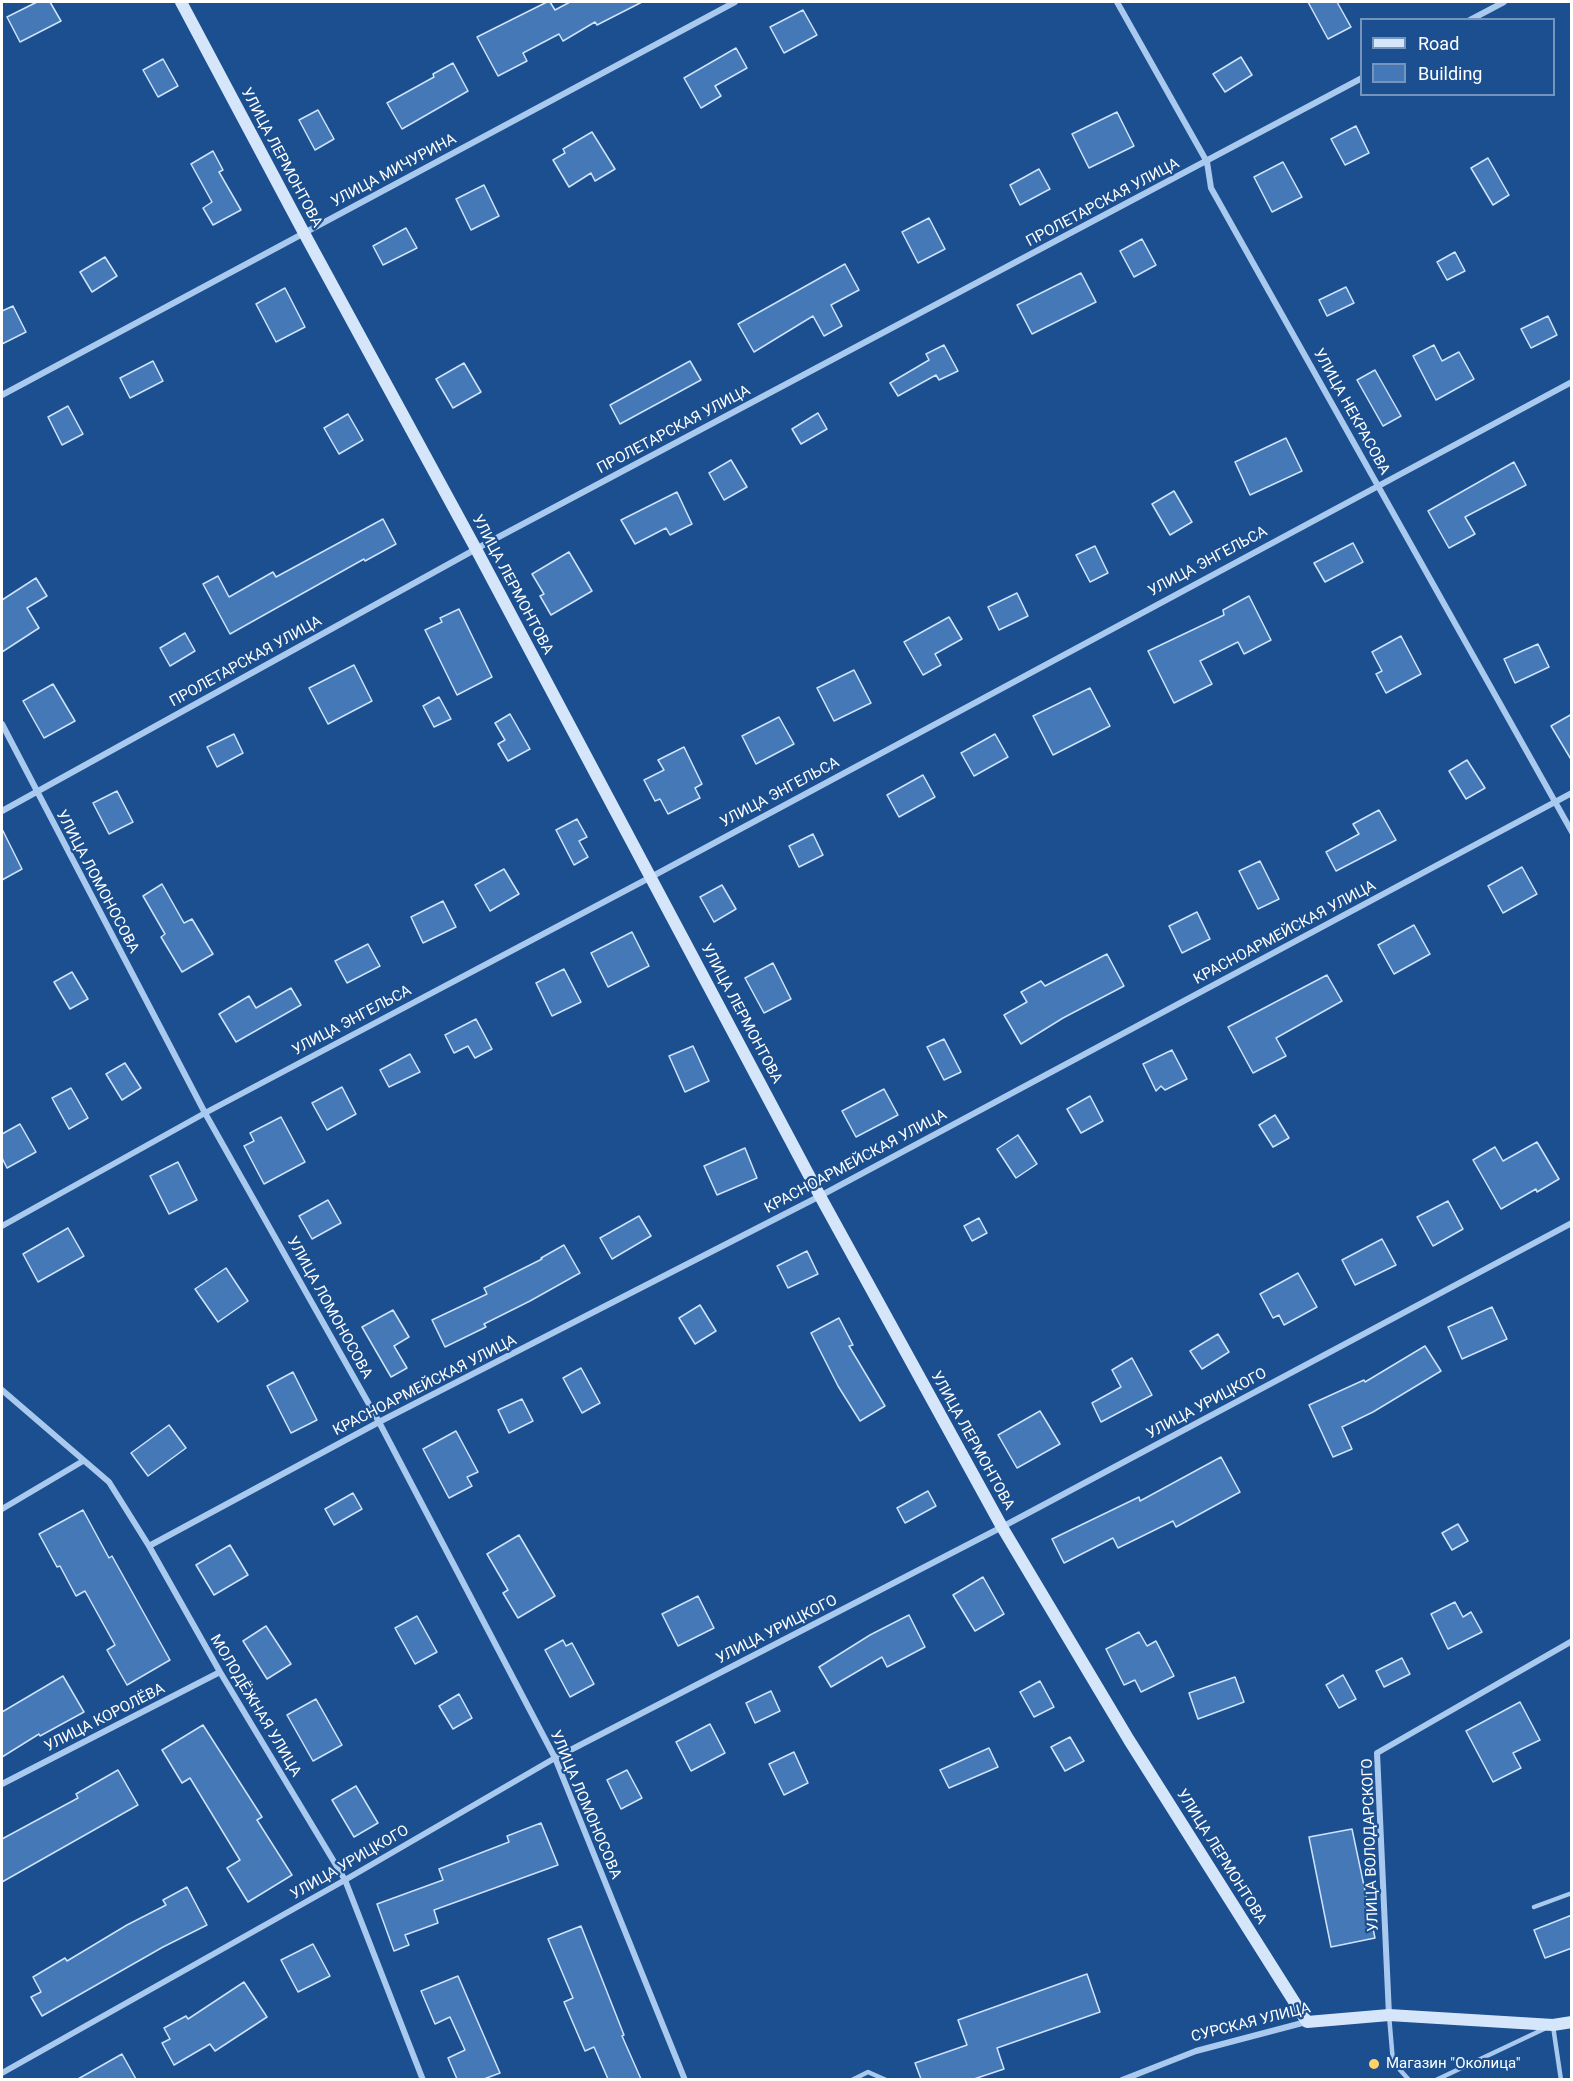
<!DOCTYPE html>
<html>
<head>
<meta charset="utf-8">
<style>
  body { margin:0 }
  #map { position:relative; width:1573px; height:2081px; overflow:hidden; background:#1b4f8f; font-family:Roboto,sans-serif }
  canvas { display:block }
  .frame { position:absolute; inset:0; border:3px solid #fff; pointer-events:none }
  .legend { position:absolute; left:1360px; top:18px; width:195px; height:78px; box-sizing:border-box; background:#1b4f8f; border:2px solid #7695bc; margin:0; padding:8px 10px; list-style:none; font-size:18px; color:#fff }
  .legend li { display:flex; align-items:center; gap:12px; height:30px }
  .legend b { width:30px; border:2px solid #7695bc }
</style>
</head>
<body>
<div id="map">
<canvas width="1573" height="2081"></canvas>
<div class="frame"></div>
<ul class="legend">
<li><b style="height:8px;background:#d6e6fa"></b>Road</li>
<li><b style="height:16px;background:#4478b7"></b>Building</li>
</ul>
</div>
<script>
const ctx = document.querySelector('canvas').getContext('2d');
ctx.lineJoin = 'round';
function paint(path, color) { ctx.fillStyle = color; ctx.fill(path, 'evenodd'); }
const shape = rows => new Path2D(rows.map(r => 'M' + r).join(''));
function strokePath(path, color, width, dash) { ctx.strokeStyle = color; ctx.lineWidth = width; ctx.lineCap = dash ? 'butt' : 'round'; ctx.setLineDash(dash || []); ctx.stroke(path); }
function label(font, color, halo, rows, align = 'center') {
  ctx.font = font + ' Roboto,sans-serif'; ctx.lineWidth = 4.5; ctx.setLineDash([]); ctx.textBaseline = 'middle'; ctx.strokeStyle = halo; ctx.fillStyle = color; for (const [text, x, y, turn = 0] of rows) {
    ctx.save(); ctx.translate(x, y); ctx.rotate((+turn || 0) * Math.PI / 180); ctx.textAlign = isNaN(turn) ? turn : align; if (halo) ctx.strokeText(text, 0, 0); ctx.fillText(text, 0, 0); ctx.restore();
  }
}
const building = shape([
  [37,2,50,2,61,21,20,42,7,17,37,2],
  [547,2,550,2,555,10,570,2,642,2,597,25,595,22,563,41,559,34,523,53,527,61,498,76,477,37,547,2],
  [1308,2,1337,2,1351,27,1328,39,1308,2],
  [803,10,817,35,784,53,770,27,803,10],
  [736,48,747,68,715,86,721,96,701,108,684,78,736,48],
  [1241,57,1252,75,1225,92,1213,74,1241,57],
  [163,59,178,86,158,97,143,70,163,59],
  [453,63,468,91,402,129,387,103,434,77,433,74,453,63],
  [318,110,334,139,315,150,299,120,318,110],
  [1117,112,1134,146,1089,168,1072,134,1117,112],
  [1356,126,1369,153,1345,165,1331,139,1356,126],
  [592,132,615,169,595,181,591,173,569,187,553,160,565,153,563,149,592,132],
  [213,151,223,170,219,172,241,210,213,225,203,208,212,202,191,164,213,151],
  [1488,158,1509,195,1493,205,1471,168,1488,158],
  [1283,162,1302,197,1272,212,1254,177,1283,162],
  [1039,169,1050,189,1020,205,1010,185,1039,169],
  [484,185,499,216,471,230,456,199,484,185],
  [929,218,945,249,918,263,902,232,929,218],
  [406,228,417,248,383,265,373,246,406,228],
  [1142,239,1156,265,1134,277,1120,251,1142,239],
  [1455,252,1465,271,1447,280,1437,262,1455,252],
  [105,257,117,276,92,292,80,272,105,257],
  [845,264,859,290,831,305,842,326,824,336,813,316,754,352,738,324,845,264],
  [1081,273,1096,302,1032,334,1017,305,1081,273],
  [1346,287,1354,303,1327,316,1319,300,1346,287],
  [285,288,305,327,276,342,256,304,285,288],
  [13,306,26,332,2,344,2,311,13,306],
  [1548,316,1557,335,1531,348,1521,329,1548,316],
  [944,345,958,371,939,380,936,375,898,396,890,383,929,360,926,354,944,345],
  [1434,345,1442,361,1459,352,1474,379,1436,400,1413,356,1434,345],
  [153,361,163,381,130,398,120,378,153,361],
  [690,361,701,380,620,424,610,405,690,361],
  [464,363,481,392,453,408,436,379,464,363],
  [1375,370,1401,416,1383,426,1357,380,1375,370],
  [68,406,83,434,62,445,48,417,68,406],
  [818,413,827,429,801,444,792,429,818,413],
  [348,414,363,440,339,454,324,428,348,414],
  [1286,438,1302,471,1250,495,1235,462,1286,438],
  [731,460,747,487,724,500,709,473,731,460],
  [1514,462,1526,485,1465,517,1475,534,1449,548,1428,511,1514,462],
  [1174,491,1192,522,1170,535,1152,504,1174,491],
  [677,492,692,524,670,535,666,528,635,544,621,520,677,492],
  [383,519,396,544,365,561,364,559,230,634,203,584,218,576,229,597,273,572,276,577,383,519],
  [1353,543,1363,562,1325,582,1314,563,1353,543],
  [1095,546,1108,573,1090,582,1076,555,1095,546],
  [569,552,592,591,551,615,540,596,544,594,532,574,569,552],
  [36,578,47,596,27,608,39,628,2,652,2,600,36,578],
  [1017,593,1028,616,999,630,988,607,1017,593],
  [1249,596,1271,640,1244,654,1238,642,1200,661,1212,684,1174,703,1148,651,1224,615,1223,610,1249,596],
  [459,609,492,677,457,695,425,630,442,622,440,618,459,609],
  [949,617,962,639,935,654,941,665,923,675,904,642,949,617],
  [185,633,195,651,170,666,160,648,185,633],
  [1401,636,1421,674,1386,693,1376,674,1382,671,1372,652,1401,636],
  [1538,644,1549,667,1515,683,1504,659,1538,644],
  [354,665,372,701,328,724,309,688,354,665],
  [854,670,871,703,834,721,817,688,854,670],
  [53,684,75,721,44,738,23,701,53,684],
  [1090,688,1110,726,1053,755,1033,716,1090,688],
  [439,697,451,719,434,727,423,706,439,697],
  [510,714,530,749,508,761,498,744,505,740,495,723,510,714],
  [1572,714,1572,761,1551,726,1572,714],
  [779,717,794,744,756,764,742,736,779,717],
  [234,734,243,753,217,767,207,747,234,734],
  [995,734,1008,757,974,776,961,753,995,734],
  [684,747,702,784,695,788,700,798,668,814,660,799,655,801,644,780,664,770,658,760,684,747],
  [1467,760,1485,788,1466,799,1449,771,1467,760],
  [923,775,935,797,899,817,887,795,923,775],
  [117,791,133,822,109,834,93,803,117,791],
  [1379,810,1396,840,1336,871,1326,852,1359,834,1353,824,1379,810],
  [577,819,587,837,579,841,588,857,574,865,556,830,577,819],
  [2,829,22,869,2,880,2,829],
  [813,834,823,855,799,867,789,846,813,834],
  [1260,861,1279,899,1258,909,1239,871,1260,861],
  [1522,867,1537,894,1503,913,1488,886,1522,867],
  [504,869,519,894,490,911,475,885,504,869],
  [162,884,184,923,192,919,213,954,182,972,161,937,165,934,143,896,162,884],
  [722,885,736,909,714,922,700,897,722,885],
  [443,901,456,927,423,943,411,917,443,901],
  [1197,912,1210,939,1182,953,1169,926,1197,912],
  [1414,925,1430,954,1394,974,1378,945,1414,925],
  [632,932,649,966,608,987,591,953,632,932],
  [368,944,380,966,347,983,335,961,368,944],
  [1107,954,1124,986,1063,1018,1021,1044,1004,1015,1027,1002,1021,992,1041,981,1045,986,1107,954],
  [773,963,791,999,764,1013,745,978,773,963],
  [564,969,581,1002,552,1016,536,983,564,969],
  [72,972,88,999,70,1009,54,982,72,972],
  [1327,975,1342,1001,1276,1038,1286,1056,1253,1073,1228,1027,1327,975],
  [291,988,301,1005,236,1042,219,1014,249,996,256,1008,291,988],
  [476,1019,492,1049,475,1058,468,1046,454,1053,445,1035,476,1019],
  [944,1039,961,1072,944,1080,927,1047,944,1039],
  [693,1046,709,1081,685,1092,669,1056,693,1046],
  [1172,1050,1187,1079,1165,1090,1161,1086,1156,1091,1143,1064,1172,1050],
  [410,1054,420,1072,389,1087,380,1070,410,1054],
  [125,1063,141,1088,122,1100,106,1074,125,1063],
  [342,1087,356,1114,327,1130,312,1103,342,1087],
  [71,1088,88,1118,69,1129,52,1098,71,1088],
  [884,1089,898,1115,856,1137,842,1111,884,1089],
  [1090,1096,1103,1121,1081,1133,1067,1109,1090,1096],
  [1275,1115,1289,1138,1273,1147,1259,1125,1275,1115],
  [281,1117,305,1162,264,1184,244,1146,254,1141,250,1133,281,1117],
  [20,1124,36,1152,7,1168,2,1158,2,1134,20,1124],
  [1018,1135,1037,1164,1016,1178,997,1149,1018,1135],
  [1537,1142,1559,1179,1537,1192,1536,1189,1501,1209,1473,1160,1495,1147,1503,1161,1537,1142],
  [745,1148,757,1178,717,1195,704,1166,745,1148],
  [178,1162,197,1200,169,1214,150,1176,178,1162],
  [328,1200,341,1223,312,1239,299,1216,328,1200],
  [1448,1201,1463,1229,1433,1246,1417,1217,1448,1201],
  [639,1216,651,1236,612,1259,600,1238,639,1216],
  [979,1218,987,1233,972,1241,964,1226,979,1218],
  [68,1228,84,1256,38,1282,23,1254,68,1228],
  [1382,1239,1396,1265,1355,1285,1342,1260,1382,1239],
  [564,1245,580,1273,530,1301,484,1324,486,1327,445,1347,432,1320,487,1294,484,1288,542,1259,541,1258,564,1245],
  [807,1251,818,1274,788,1288,777,1266,807,1251],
  [226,1268,248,1301,218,1322,195,1289,226,1268],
  [1298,1273,1317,1307,1284,1325,1279,1315,1273,1318,1260,1294,1298,1273],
  [700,1305,716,1331,695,1344,679,1318,700,1305],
  [1492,1307,1507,1339,1462,1359,1448,1327,1492,1307],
  [393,1310,409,1337,394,1346,407,1368,391,1377,362,1327,393,1310],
  [839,1318,853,1345,849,1346,885,1406,860,1421,838,1386,811,1333,839,1318],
  [1218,1334,1229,1352,1202,1369,1190,1351,1218,1334],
  [1425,1346,1441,1371,1373,1412,1342,1427,1352,1449,1333,1457,1309,1405,1364,1380,1365,1382,1425,1346],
  [1132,1358,1152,1395,1101,1422,1092,1403,1121,1387,1112,1370,1132,1358],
  [581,1368,600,1403,582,1413,563,1378,581,1368],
  [293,1372,317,1420,291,1433,267,1386,293,1372],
  [522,1399,533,1421,509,1433,498,1410,522,1399],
  [1040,1411,1060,1444,1017,1468,998,1435,1040,1411],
  [169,1425,186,1448,148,1476,131,1453,169,1425],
  [456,1431,478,1472,467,1477,472,1486,449,1498,423,1449,456,1431],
  [1221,1457,1240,1492,1176,1527,1173,1521,1118,1548,1113,1538,1064,1563,1052,1539,1139,1497,1140,1501,1221,1457],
  [928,1491,936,1506,905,1523,897,1508,928,1491],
  [353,1493,362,1509,334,1525,325,1509,353,1493],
  [83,1510,109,1558,112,1556,170,1660,127,1685,107,1650,115,1645,85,1591,76,1596,60,1566,57,1567,39,1534,83,1510],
  [1458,1524,1468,1541,1452,1550,1442,1533,1458,1524],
  [519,1535,555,1596,518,1618,503,1593,508,1590,487,1554,519,1535],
  [230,1545,248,1575,214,1595,196,1565,230,1545],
  [983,1577,1004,1614,975,1631,953,1595,983,1577],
  [698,1596,714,1628,678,1646,662,1614,698,1596],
  [1455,1602,1463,1617,1471,1612,1482,1632,1448,1649,1431,1614,1455,1602],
  [909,1615,925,1647,887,1667,882,1657,831,1687,819,1667,870,1635,909,1615],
  [417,1616,437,1652,415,1664,395,1628,417,1616],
  [266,1626,291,1664,267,1679,243,1641,266,1626],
  [1139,1632,1147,1646,1156,1641,1174,1676,1141,1692,1135,1680,1124,1685,1106,1649,1139,1632],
  [563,1640,566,1646,572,1643,594,1684,570,1697,545,1650,563,1640],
  [1402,1658,1410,1674,1384,1687,1376,1671,1402,1658],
  [1343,1675,1356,1699,1339,1708,1326,1685,1343,1675],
  [63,1676,84,1712,40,1736,39,1734,2,1757,2,1712,63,1676],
  [1235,1677,1244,1702,1198,1719,1189,1693,1235,1677],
  [1040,1681,1054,1707,1034,1717,1020,1692,1040,1681],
  [771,1691,780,1711,755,1723,746,1703,771,1691],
  [459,1694,472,1718,453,1729,439,1706,459,1694],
  [316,1699,342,1745,313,1761,287,1715,316,1699],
  [1520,1702,1540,1740,1513,1753,1521,1768,1493,1782,1466,1731,1520,1702],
  [710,1724,725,1753,691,1771,676,1742,710,1724],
  [203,1725,262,1817,257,1820,292,1875,248,1902,227,1868,240,1860,190,1778,182,1783,162,1750,203,1725],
  [1070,1737,1084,1761,1065,1771,1051,1747,1070,1737],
  [989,1748,998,1767,949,1788,940,1770,989,1748],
  [794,1752,808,1783,784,1795,769,1764,794,1752],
  [118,1770,138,1805,2,1882,2,1839,78,1798,76,1794,118,1770],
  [627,1770,642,1798,621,1809,607,1780,627,1770],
  [356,1786,378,1823,354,1837,332,1800,356,1786],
  [541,1823,558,1865,434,1910,438,1923,405,1935,409,1945,394,1951,377,1904,443,1880,439,1869,509,1842,507,1836,541,1823],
  [1352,1829,1375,1938,1331,1947,1309,1837,1352,1829],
  [187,1887,207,1925,163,1947,42,2016,31,1997,41,1992,33,1977,65,1958,67,1961,127,1925,166,1905,163,1900,187,1887],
  [1572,1915,1572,1948,1545,1958,1534,1930,1572,1915],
  [581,1926,624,2035,622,2036,641,2079,608,2079,594,2047,585,2051,564,2002,573,1998,548,1939,581,1926],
  [313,1944,330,1976,298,1992,281,1960,313,1944],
  [1087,1974,1100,2012,997,2048,1004,2069,974,2079,921,2079,915,2063,967,2045,958,2020,1087,1974],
  [458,1976,500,2073,484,2079,457,2079,448,2058,465,2050,450,2017,435,2024,421,1991,458,1976],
  [244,1982,267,2017,215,2051,210,2044,174,2065,162,2043,170,2039,164,2028,186,2016,188,2019,244,1982],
  [122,2054,136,2079,78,2079,122,2054]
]);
paint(building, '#4478b7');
strokePath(building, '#cfe3fa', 1.5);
strokePath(shape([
  [1534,1907,1572,1893],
  [1389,2015,1393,2062,1409,2080],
  [1553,2026,1561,2080],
  [852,2080,868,2072,886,2080],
  [1436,2080,1546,2028]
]), '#a9c9ee', 4.5);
strokePath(shape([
  [1117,2,1207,162,1211,188,1572,832],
  [1470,20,1504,2],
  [2,395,735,2],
  [2,724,205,1113,379,1422,555,1758,685,2080],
  [2,811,476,549,1362,78],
  [2,1226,205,1113,651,877,1572,382],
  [2,1390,109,1482,149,1546,220,1672,345,1880,423,2080],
  [2,1509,83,1461],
  [149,1546,379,1422,820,1196,1572,793],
  [2,1784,220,1672],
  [1389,2015,1377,1753,1572,1641],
  [2,2073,345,1880,555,1758,1002,1527,1572,1223],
  [1122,2080,1196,2051,1306,2022]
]), '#a9c9ee', 6);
strokePath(shape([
  [181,2,304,233,476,549,820,1196,1002,1527,1129,1740,1307,2022,1389,2015,1553,2025,1572,2022]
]), '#d6e6fa', 12);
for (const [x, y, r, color] of [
  [1374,2064,6,"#ffd166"]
]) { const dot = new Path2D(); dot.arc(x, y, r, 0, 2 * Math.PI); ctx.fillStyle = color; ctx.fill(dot); strokePath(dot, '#1b4f8f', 2); }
label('15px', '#fff', '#1b4f8f', [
  ["УЛИЦА ЛЕРМОНТОВА",281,158,62],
  ["УЛИЦА МИЧУРИНА",394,171,-28],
  ["ПРОЛЕТАРСКАЯ УЛИЦА",1103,203,-28],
  ["УЛИЦА НЕКРАСОВА",1351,412,61],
  ["ПРОЛЕТАРСКАЯ УЛИЦА",674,430,-28],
  ["УЛИЦА ЭНГЕЛЬСА",1208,562,-28],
  ["УЛИЦА ЛЕРМОНТОВА",512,585,62],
  ["ПРОЛЕТАРСКАЯ УЛИЦА",246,662,-29],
  ["УЛИЦА ЭНГЕЛЬСА",780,793,-28],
  ["УЛИЦА ЛОМОНОСОВА",97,882,62],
  ["КРАСНОАРМЕЙСКАЯ УЛИЦА",1285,933,-28],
  ["УЛИЦА ЛЕРМОНТОВА",741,1014,62],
  ["УЛИЦА ЭНГЕЛЬСА",352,1021,-28],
  ["КРАСНОАРМЕЙСКАЯ УЛИЦА",856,1162,-28],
  ["УЛИЦА ЛОМОНОСОВА",329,1308,61],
  ["КРАСНОАРМЕЙСКАЯ УЛИЦА",425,1386,-27],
  ["УЛИЦА УРИЦКОГО",1207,1404,-28],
  ["УЛИЦА ЛЕРМОНТОВА",972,1441,61],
  ["УЛИЦА УРИЦКОГО",777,1630,-27],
  ["МОЛОДЁЖНАЯ УЛИЦА",255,1706,59],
  ["УЛИЦА КОРОЛЁВА",105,1718,-27],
  ["УЛИЦА ЛОМОНОСОВА",585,1805,67],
  ["УЛИЦА ВОЛОДАРСКОГО",1371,1845,-92],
  ["УЛИЦА ЛЕРМОНТОВА",1221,1857,58],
  ["УЛИЦА УРИЦКОГО",350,1863,-30],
  ["СУРСКАЯ УЛИЦА",1251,2023,-14]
]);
label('15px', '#fff', '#1b4f8f', [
  ["Магазин \"Околица\"",1386,2064]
], 'left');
</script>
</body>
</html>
